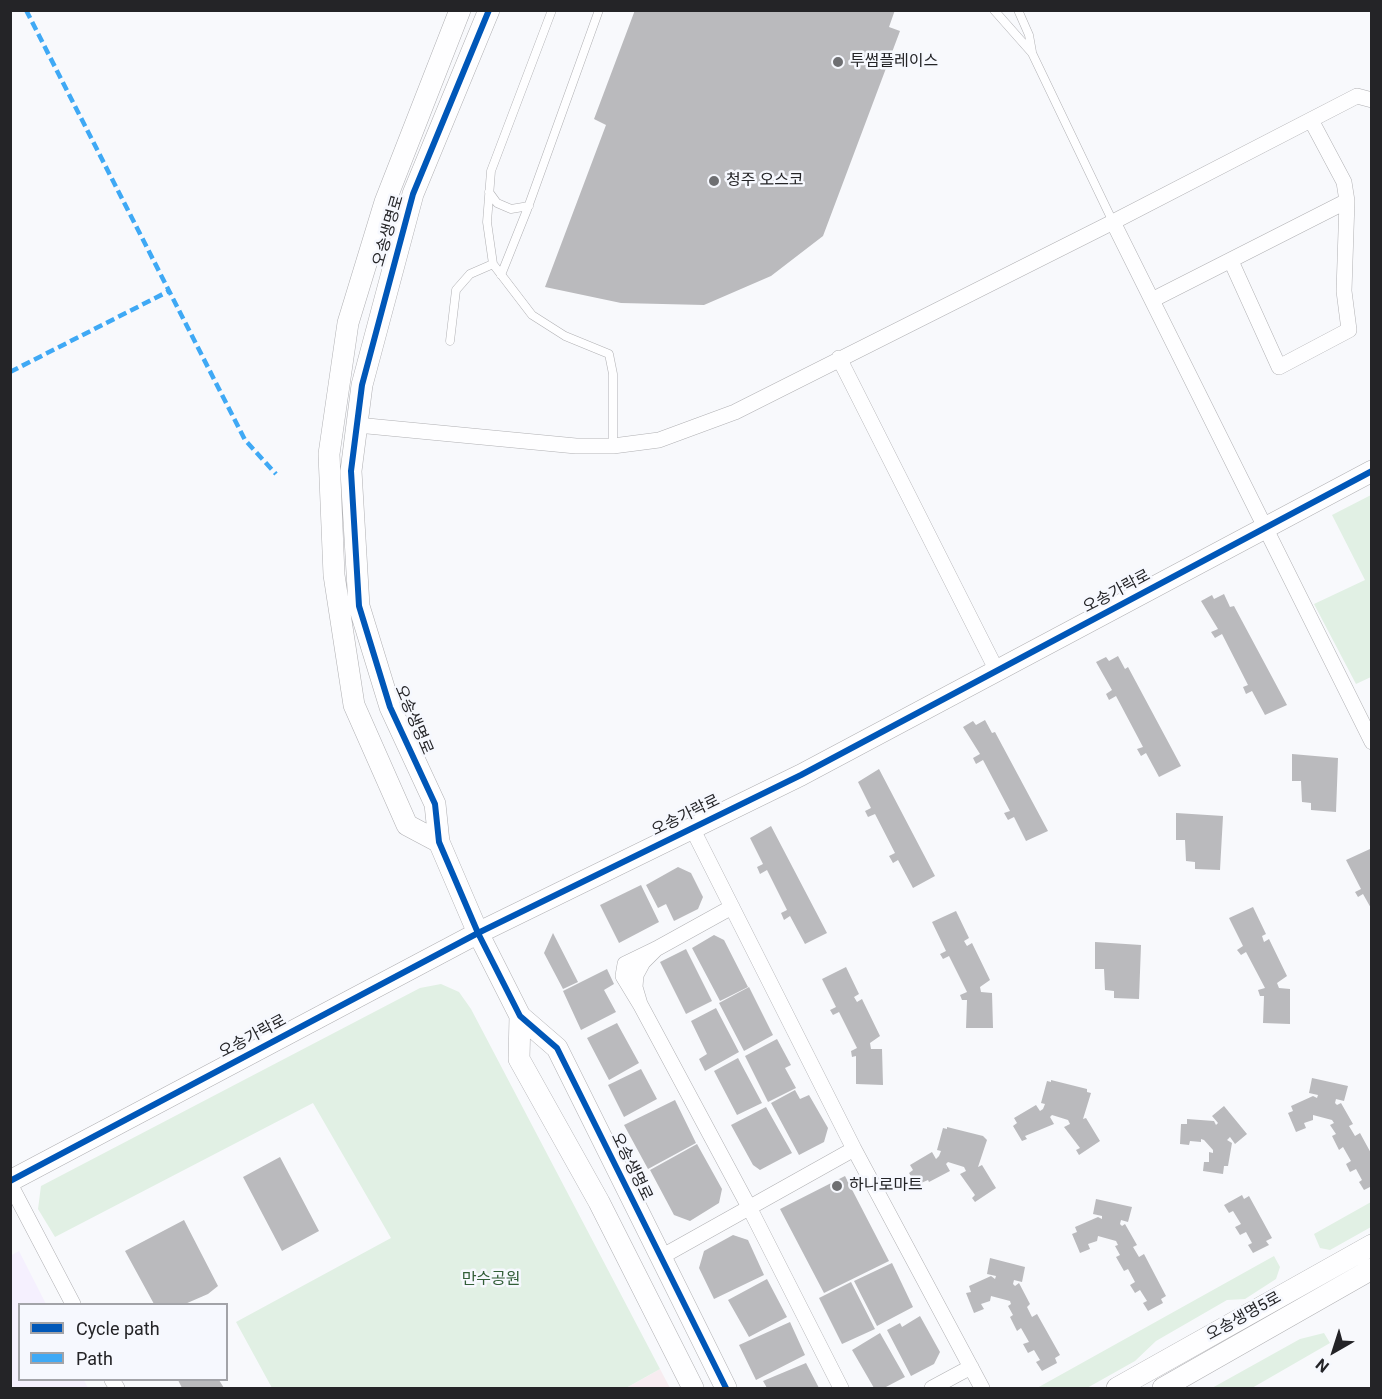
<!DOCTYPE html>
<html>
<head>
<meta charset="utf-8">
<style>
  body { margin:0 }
  #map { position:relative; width:1382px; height:1399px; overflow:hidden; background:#f8f9fc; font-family:Roboto,sans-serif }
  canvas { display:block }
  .frame { position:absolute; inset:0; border:12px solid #242427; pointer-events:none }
  .legend { position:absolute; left:18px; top:1303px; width:210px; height:78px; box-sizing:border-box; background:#f6f8fe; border:2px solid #a2a3a8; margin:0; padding:8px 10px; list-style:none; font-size:18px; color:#242427 }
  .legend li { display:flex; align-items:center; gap:12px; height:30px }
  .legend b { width:30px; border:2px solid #a2a3a8 }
  .north { position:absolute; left:1304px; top:1321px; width:60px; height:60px; -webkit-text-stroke:4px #f6f8fe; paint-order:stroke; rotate:219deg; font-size:16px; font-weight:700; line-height:24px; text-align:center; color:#242427 }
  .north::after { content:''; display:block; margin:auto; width:21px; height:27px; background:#242427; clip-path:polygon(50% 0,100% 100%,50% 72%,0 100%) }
</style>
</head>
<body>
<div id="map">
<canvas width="1382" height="1399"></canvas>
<div class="frame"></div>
<ul class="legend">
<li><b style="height:8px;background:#0057b8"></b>Cycle path</li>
<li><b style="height:8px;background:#3fa9f5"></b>Path</li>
</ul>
<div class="north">N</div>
</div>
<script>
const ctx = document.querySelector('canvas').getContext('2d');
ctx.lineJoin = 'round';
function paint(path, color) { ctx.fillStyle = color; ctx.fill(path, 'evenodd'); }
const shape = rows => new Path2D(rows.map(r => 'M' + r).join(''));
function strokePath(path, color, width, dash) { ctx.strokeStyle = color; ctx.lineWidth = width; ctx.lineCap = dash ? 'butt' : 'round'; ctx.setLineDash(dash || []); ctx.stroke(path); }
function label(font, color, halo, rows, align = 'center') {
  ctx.font = font + ' Roboto,"Noto Sans KR",sans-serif'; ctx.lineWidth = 5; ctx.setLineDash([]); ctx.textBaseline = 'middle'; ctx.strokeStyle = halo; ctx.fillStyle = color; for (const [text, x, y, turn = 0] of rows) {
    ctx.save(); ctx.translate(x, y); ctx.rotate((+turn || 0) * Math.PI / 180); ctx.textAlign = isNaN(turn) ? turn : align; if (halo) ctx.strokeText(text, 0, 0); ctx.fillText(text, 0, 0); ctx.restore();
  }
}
paint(shape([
  [660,1369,670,1388,626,1388]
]), '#f7ecf0');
paint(shape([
  [19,1251,46,1304,20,1304,20,1380,84,1380,88,1388,11,1388,10,1256]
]), '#f5f0fe');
paint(shape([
  [1371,495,1371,677,1356,684,1314,604,1365,580,1332,515],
  [441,984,459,992,471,1009,660,1369,626,1388,272,1388,236,1322,391,1238,313,1103,55,1237,38,1209,41,1186,420,988],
  [1371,1202,1371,1227,1330,1250,1320,1248,1314,1234],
  [1274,1256,1280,1267,1276,1279,1245,1299,1227,1300,1156,1341,1135,1361,1087,1388,1037,1388],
  [1324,1333,1330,1343,1252,1388,1212,1388,1300,1339]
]), '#e1f0e4');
paint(shape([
  [635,10,895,10,889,27,900,31,823,236,771,276,704,305,621,303,545,287,606,125,594,119],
  [1224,594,1230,607,1234,606,1287,705,1265,715,1252,691,1246,694,1243,687,1248,685,1222,634,1215,638,1211,632,1218,629,1201,601,1212,595,1214,599],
  [1118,656,1125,669,1128,667,1181,766,1159,777,1146,753,1141,756,1137,749,1143,747,1116,696,1109,700,1106,694,1112,690,1096,662,1106,657,1109,661],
  [985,720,992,733,995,732,1048,831,1026,841,1014,817,1008,820,1004,813,1010,811,983,760,976,764,973,758,980,754,963,727,973,721,976,725],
  [1292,754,1338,758,1336,812,1311,810,1311,803,1302,802,1301,781,1292,781],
  [879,769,935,876,913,888,898,860,893,863,889,856,895,853,875,814,868,817,865,811,871,808,858,782],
  [1176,813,1223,816,1220,870,1195,869,1195,862,1186,861,1185,840,1176,840],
  [771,826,827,933,805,944,790,916,784,920,781,913,787,910,767,870,760,874,757,867,763,864,750,838],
  [1370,849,1372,851,1372,910,1363,894,1358,897,1355,892,1361,889,1346,860],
  [678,867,691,873,703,897,698,909,674,921,666,904,658,908,646,885],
  [641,885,659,922,619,943,600,905],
  [1253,907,1266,934,1262,936,1264,942,1269,939,1287,976,1277,983,1279,988,1290,989,1290,1024,1263,1023,1264,996,1260,996,1258,990,1265,988,1246,952,1241,955,1237,950,1243,946,1229,918],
  [956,911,969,938,964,941,967,946,972,943,990,980,980,987,981,992,992,993,993,1028,966,1028,967,1000,962,1000,960,995,967,992,949,956,943,959,940,954,946,951,932,922],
  [553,933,578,982,563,989,544,953],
  [714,935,724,940,748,987,720,1001,692,948],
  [1095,942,1141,945,1139,999,1114,998,1114,991,1105,990,1104,969,1095,969],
  [686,949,712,1001,686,1014,660,962],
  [846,967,859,994,854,997,857,1002,862,999,880,1036,870,1043,871,1049,882,1049,883,1085,856,1084,856,1056,852,1057,851,1051,857,1048,839,1012,833,1015,830,1010,836,1007,822,979],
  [607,969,614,984,604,990,616,1012,581,1030,563,991],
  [749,987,773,1035,744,1051,719,1003],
  [716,1008,739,1052,705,1071,699,1059,707,1054,691,1021],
  [617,1023,639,1063,609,1080,587,1038],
  [777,1039,791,1065,785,1068,796,1088,768,1102,745,1056],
  [738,1058,762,1103,737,1115,714,1071],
  [641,1069,657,1099,624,1117,608,1085],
  [1312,1078,1348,1086,1344,1101,1336,1099,1335,1103,1337,1105,1341,1103,1353,1124,1349,1126,1355,1136,1360,1133,1372,1155,1372,1186,1364,1190,1359,1182,1362,1180,1356,1169,1350,1172,1346,1164,1351,1161,1343,1147,1339,1150,1332,1136,1336,1134,1330,1125,1334,1123,1332,1120,1313,1115,1313,1120,1304,1123,1306,1128,1296,1132,1288,1113,1293,1111,1291,1106,1313,1096,1317,1098,1318,1095,1309,1093],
  [1051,1080,1087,1089,1087,1092,1091,1093,1083,1119,1086,1118,1100,1141,1079,1155,1076,1150,1080,1148,1064,1127,1070,1124,1068,1120,1052,1115,1050,1117,1054,1124,1025,1136,1027,1139,1022,1141,1013,1126,1017,1123,1014,1118,1036,1105,1040,1111,1043,1109,1045,1104,1041,1103,1047,1081,1051,1082],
  [795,1090,800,1099,809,1095,828,1128,824,1142,799,1155,771,1103],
  [675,1100,696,1143,648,1169,624,1125],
  [1224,1106,1247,1134,1235,1144,1230,1137,1227,1140,1232,1143,1228,1166,1224,1166,1223,1174,1203,1171,1204,1162,1209,1162,1209,1152,1213,1153,1213,1150,1204,1140,1201,1139,1201,1142,1190,1141,1189,1145,1180,1144,1181,1124,1187,1124,1187,1119,1214,1121,1216,1125,1218,1123,1212,1116],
  [766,1107,792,1153,760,1170,753,1165,731,1125],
  [947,1127,983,1136,987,1140,978,1167,982,1165,996,1188,975,1202,972,1198,975,1195,960,1174,966,1171,964,1167,948,1162,946,1164,950,1171,929,1182,928,1180,921,1183,923,1186,918,1188,909,1173,913,1170,910,1165,932,1152,936,1159,939,1156,941,1151,937,1150,943,1128,947,1129],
  [697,1144,722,1189,719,1203,690,1221,674,1215,650,1170],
  [280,1157,319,1231,282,1251,243,1177],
  [845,1176,889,1261,824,1293,780,1209],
  [1242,1195,1244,1199,1249,1196,1272,1238,1266,1241,1269,1245,1253,1253,1248,1245,1252,1243,1246,1232,1240,1235,1235,1227,1241,1224,1233,1211,1229,1213,1224,1205],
  [1096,1199,1132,1207,1128,1222,1121,1220,1120,1224,1122,1226,1125,1224,1137,1245,1133,1247,1139,1257,1144,1254,1166,1296,1161,1299,1163,1303,1148,1311,1143,1303,1147,1301,1140,1290,1135,1293,1130,1285,1135,1282,1128,1269,1124,1271,1116,1257,1120,1255,1115,1246,1118,1245,1116,1241,1098,1236,1097,1241,1088,1244,1090,1249,1080,1253,1072,1234,1077,1232,1075,1227,1098,1217,1102,1219,1102,1216,1093,1214],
  [184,1220,218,1286,208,1294,185,1304,154,1304,125,1251],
  [733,1235,748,1240,764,1275,714,1299,699,1268,704,1251],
  [990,1258,1025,1267,1022,1282,1014,1280,1013,1284,1015,1286,1019,1283,1030,1304,1027,1307,1032,1317,1037,1314,1060,1355,1055,1358,1057,1363,1042,1371,1036,1362,1040,1360,1034,1350,1028,1353,1023,1344,1029,1342,1021,1328,1017,1331,1010,1317,1013,1315,1008,1306,1011,1304,1010,1301,991,1296,990,1301,981,1304,984,1309,974,1313,966,1293,971,1292,969,1286,991,1276,995,1279,996,1276,987,1274],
  [892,1263,913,1307,877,1326,854,1281],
  [767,1279,787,1317,749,1337,728,1300],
  [851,1282,875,1329,842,1344,819,1298],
  [920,1316,940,1352,934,1364,911,1376,887,1330,900,1323,902,1327],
  [790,1322,805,1355,756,1380,739,1345],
  [880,1333,905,1377,884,1388,874,1388,852,1350],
  [806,1363,819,1388,767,1388,763,1381],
  [178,1380,219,1380,224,1388,182,1388]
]), '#bababd');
const lane = shape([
  [552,10,491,171,487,222,493,264,532,315,565,336,609,354,613,374,613,446],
  [994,10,1032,53,1113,222],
  [1018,10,1029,35,1032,52],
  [489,192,497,203,511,209,529,206],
  [501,275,527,210,599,10],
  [450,341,456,290,470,274,493,264]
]);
const street = shape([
  [1311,120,1344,182,1347,201],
  [1113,222,1372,742],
  [1154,299,1347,201,1344,291,1349,330,1279,367,1231,261],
  [839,358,997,671],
  [357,425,576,446,613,446,659,440,735,412,1113,222,1357,96,1372,100],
  [692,828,854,1149,982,1388],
  [656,949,643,962,636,975,635,987,640,1004,623,976,625,964,656,949,732,907],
  [640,1004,749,1207,841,1388],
  [10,1184,73,1304],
  [661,1257,854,1149],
  [112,1380,117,1388],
  [932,1388,971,1367]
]);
const secondary = shape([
  [489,10,413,194,362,385,351,471,359,606,390,707,435,804,439,842,478,933,520,1016,557,1048,726,1388],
  [439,842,407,825,354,705,334,575,329,454,348,323,385,202,460,10],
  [520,1016,519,1059,599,1202,693,1388],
  [10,1181,478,933,801,775,1372,471],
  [1117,1388,1372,1245],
  [1163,1388,1372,1269]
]);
strokePath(lane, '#b0b0b3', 9);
strokePath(street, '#b0b0b3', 16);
strokePath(secondary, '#b0b0b3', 22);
strokePath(lane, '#fefeff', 8);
strokePath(street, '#fefeff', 15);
strokePath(secondary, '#fefeff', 21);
strokePath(shape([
  [26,10,245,440,276,474],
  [10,372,169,291]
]), '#3fa9f5', 4.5, [9, 4.5]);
strokePath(shape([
  [489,10,413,194,362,385,351,471,359,606,390,707,435,804,439,842,478,933,520,1016,557,1048,726,1388],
  [10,1181,478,933,801,775,1372,471]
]), '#0057b8', 6);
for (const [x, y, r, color] of [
  [838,62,6,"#6e6f72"],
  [714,181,6,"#6e6f72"],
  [837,1186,6,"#6e6f72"]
]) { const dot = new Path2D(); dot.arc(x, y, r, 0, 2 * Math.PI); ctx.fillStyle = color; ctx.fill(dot); strokePath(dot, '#f6f8fe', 2); }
label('16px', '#242427', '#f6f8fe', [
  ["투썸플레이스",850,62],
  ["청주 오스코",726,181],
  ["하나로마트",849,1186]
], 'left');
label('16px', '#242427', '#f6f8fe', [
  ["오송생명로",389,231,-74],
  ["오송가락로",1117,592,-28],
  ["오송생명로",413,720,67],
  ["오송가락로",686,816,-26],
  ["오송가락로",253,1037,-28],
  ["오송생명로",631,1167,64],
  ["오송생명5로",1244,1317,-29]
]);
label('16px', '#325e38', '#f6f8fe', [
  ["만수공원",491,1280]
]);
</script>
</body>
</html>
